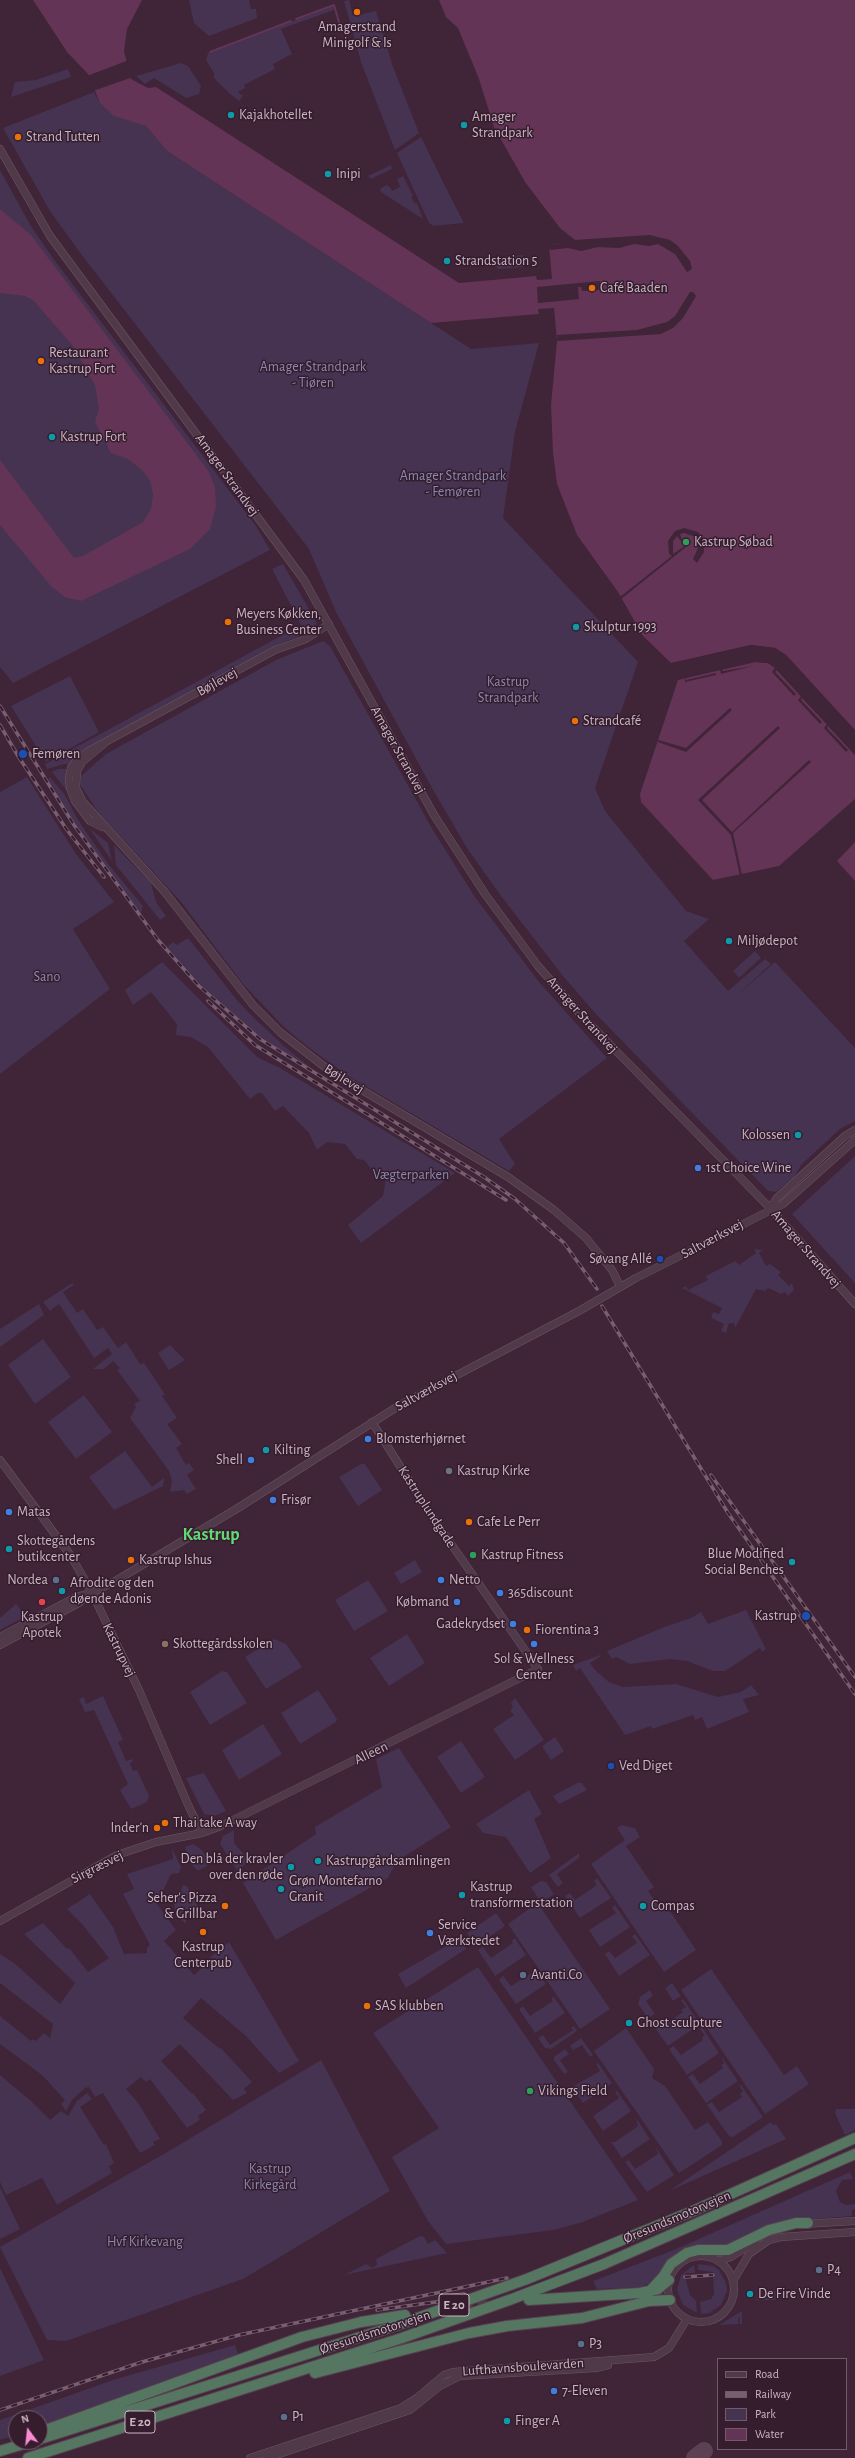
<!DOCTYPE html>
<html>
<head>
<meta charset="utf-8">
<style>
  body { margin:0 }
  #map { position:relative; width:855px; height:2458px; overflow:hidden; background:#402438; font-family:"Alegreya Sans",sans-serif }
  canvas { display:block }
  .legend { position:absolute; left:717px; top:2358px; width:130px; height:92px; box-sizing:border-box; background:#351d2e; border:1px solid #715a6a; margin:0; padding:5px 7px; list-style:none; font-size:12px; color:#cab5c3 }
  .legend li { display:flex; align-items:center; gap:8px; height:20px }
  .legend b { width:20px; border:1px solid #715a6a }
  .north { position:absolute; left:8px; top:2410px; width:40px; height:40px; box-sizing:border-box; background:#351d2e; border:1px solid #715a6a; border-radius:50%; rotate:345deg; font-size:11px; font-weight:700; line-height:16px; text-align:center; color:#cab5c3 }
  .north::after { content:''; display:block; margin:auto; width:14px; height:18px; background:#fa8ad4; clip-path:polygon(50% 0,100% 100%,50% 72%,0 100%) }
</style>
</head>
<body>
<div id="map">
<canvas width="855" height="2458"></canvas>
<ul class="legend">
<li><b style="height:5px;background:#503948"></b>Road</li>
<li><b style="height:5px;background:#795d70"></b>Railway</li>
<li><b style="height:11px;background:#453351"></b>Park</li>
<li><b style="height:11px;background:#633455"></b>Water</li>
</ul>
<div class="north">N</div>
</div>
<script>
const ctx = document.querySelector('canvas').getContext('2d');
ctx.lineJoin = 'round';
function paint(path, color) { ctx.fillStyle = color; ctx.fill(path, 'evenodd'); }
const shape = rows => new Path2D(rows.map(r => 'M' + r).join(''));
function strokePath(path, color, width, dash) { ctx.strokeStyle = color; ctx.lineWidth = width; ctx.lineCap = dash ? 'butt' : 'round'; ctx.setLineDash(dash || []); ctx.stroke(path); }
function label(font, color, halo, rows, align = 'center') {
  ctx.font = font + ' "Alegreya Sans",sans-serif'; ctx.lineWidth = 3; ctx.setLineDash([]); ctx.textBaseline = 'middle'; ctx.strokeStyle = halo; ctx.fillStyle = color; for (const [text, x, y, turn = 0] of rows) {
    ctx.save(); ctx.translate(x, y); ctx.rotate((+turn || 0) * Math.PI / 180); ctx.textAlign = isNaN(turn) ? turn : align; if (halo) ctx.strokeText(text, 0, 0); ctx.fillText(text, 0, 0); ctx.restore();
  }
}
paint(shape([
  [189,0,249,0,251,9,256,9,257,18,209,36,194,23],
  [349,0,353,16,376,11,393,67,419,133,395,150,361,62,344,1],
  [333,6,334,10,281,29,292,54,273,64,275,69,244,85,245,88,238,92,243,96,239,101,229,93,214,78,214,73,206,60,208,53],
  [181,63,188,66,201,86,199,94,186,98,154,78,145,84,136,76],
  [68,69,71,77,11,97,15,82,36,80],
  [94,92,100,103,146,126,167,151,471,349,539,343,515,432,503,518,638,662,595,788,605,811,686,911,709,919,684,941,728,991,765,959,771,964,734,998,775,962,855,1048,855,1121,840,1129,801,1165,794,1177,776,1192,768,1191,595,1013,563,976,501,896,467,848,432,788,336,612,309,549,78,250,50,211,3,128],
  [421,137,445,186,464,223,433,226,429,223,397,153],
  [391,165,392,169,371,179,368,176],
  [0,170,32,228,55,261,256,526,270,550,13,683,0,667],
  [403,176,413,196,411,197,415,204,417,203,423,219,381,192,380,189,386,185,390,187,392,191,400,187,397,179],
  [523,255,524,267,498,269,492,258],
  [283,564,317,623,311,629,297,637,274,646,96,744,79,753,70,765,64,764,47,769,45,764,301,625,272,569],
  [323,641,330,646,434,832,475,897,539,982,607,1058,499,1139,515,1164,509,1171,347,1075,308,1047,284,1027,243,984,182,903,98,812,81,786,81,776,106,754,276,660],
  [70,676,99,732,46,762,11,706],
  [58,769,68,769,70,795,52,772],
  [27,777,76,854,114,902,73,929,110,989,0,1074,0,792],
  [50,777,65,795,78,820,109,865,143,906,141,914,78,828,48,779],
  [89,828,108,843,112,861],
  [114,845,151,883,156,902,166,916,160,920,116,865],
  [186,939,189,939,236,999,251,1015,285,1047,311,1068,308,1068,255,1033,201,985,167,947,173,942,177,945],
  [755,951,761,958,739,978,733,971],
  [162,962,257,1057,280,1068,455,1173,361,1243,348,1225,383,1196,387,1173,373,1171,364,1160,357,1159,345,1144,327,1142,317,1150,309,1133,283,1106,275,1111,262,1093,258,1093,250,1099,208,1047,191,1037,176,1035,177,1024,151,992,133,1005,125,990],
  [855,1156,855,1283,792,1214],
  [754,1249,763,1250,759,1253,766,1266,770,1264,781,1272,778,1275,789,1286,792,1283,794,1290,788,1296,785,1292,781,1294,768,1288,765,1291,756,1289,735,1328,734,1323,729,1323,726,1333,721,1331,724,1324,711,1318,713,1312,719,1314,722,1308,682,1288,686,1286,688,1290,708,1280,706,1276,735,1261,739,1265,756,1253],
  [72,1283,74,1285,63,1292,77,1313,83,1309,97,1330,103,1327,118,1348,126,1342,140,1364,144,1363,165,1394,162,1396,177,1418,167,1424,182,1444,176,1448,186,1465,189,1463,194,1470,187,1475,196,1489,187,1494,184,1490,170,1492,172,1481,169,1471,130,1418,136,1407,134,1404,140,1401,117,1370,120,1368,113,1361,104,1369,93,1369,112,1354,108,1348,94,1358,59,1304,50,1311,43,1302],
  [39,1304,44,1315,0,1347,0,1329],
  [43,1339,71,1377,35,1404,8,1365],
  [170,1345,185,1360,169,1370,158,1353],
  [84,1395,112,1432,76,1459,48,1422],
  [125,1451,152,1487,164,1478,164,1481,163,1486,114,1510,89,1477],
  [361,1464,365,1464,382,1490,358,1506,339,1477],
  [415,1560,422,1572,401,1584,394,1573],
  [368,1580,388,1611,354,1631,335,1600],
  [16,1604,26,1616,0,1630,0,1618],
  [746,1610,766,1649,762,1652,760,1648,725,1671,713,1671,687,1661,670,1659,630,1664,616,1657,612,1659,607,1651,664,1627,691,1618,701,1612,708,1624],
  [407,1634,425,1663,389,1686,370,1658],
  [274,1639,286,1644,302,1667,266,1689,245,1657],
  [600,1655,601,1656,590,1663,595,1670,609,1682,623,1687,676,1684,718,1697,741,1692,751,1685,759,1695,743,1699,749,1712,707,1729,702,1717,695,1720,693,1715,652,1729,651,1726,625,1735,580,1668,576,1671,573,1665],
  [222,1671,227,1672,247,1703,210,1725,190,1692],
  [318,1690,337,1719,336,1722,300,1744,281,1713],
  [103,1696,123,1740,118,1742,126,1761,132,1759,133,1761,130,1763,133,1771,137,1770,149,1796,147,1802,131,1809,120,1790,128,1784,94,1710,85,1712,79,1699,84,1697,86,1704],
  [515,1698,544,1740,515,1760,493,1729,514,1715,510,1710,513,1708,511,1703],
  [263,1724,282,1754,239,1780,222,1750],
  [555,1737,564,1751,551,1760,542,1746],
  [461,1741,485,1777,461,1793,437,1757],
  [399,1748,451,1827,397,1861,388,1878,276,1940,243,1883,316,1834,315,1827,382,1787,376,1759],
  [204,1773,226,1811,214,1816,204,1814,186,1778],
  [577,1783,582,1783,587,1790,559,1804,553,1796],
  [529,1790,542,1814,534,1819,551,1858,530,1873,506,1837,483,1833,476,1824],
  [621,1825,635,1828,640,1837,626,1846,654,1887,648,1891,660,1908,666,1905,696,1950,664,1972,591,1864,625,1840,617,1828],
  [234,1830,234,1843,250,1861,237,1870,220,1844,223,1836],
  [193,1844,202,1850,210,1864,198,1871,193,1866,185,1847],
  [172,1848,181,1867,179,1873,171,1874,157,1904,176,1930,164,1941,194,1975,206,1964,204,1962,229,1942,299,2061,279,2073,246,2036,201,1998,183,2018,220,2049,221,2048,252,2082,244,2089,247,2093,233,2100,180,2044,161,2061,192,2094,193,2093,206,2110,198,2116,200,2120,187,2128,150,2079,146,2082,141,2077,126,2089,139,2104,160,2139,153,2142,155,2145,140,2153,103,2093,95,2097,89,2087,85,2088,72,2100,66,2111,61,2104,65,2100,42,2075,0,2044,0,2016,31,2041,33,2039,36,2041,44,2033,50,2038,53,2024,0,1983,0,1954,14,1963,60,2004,75,1983,24,1934,43,1923,67,1949,69,1948,88,1972,109,1958,82,1924,67,1909,90,1894,113,1927,124,1954,147,1953,147,1948,150,1945,123,1894,134,1889,127,1874,173,1859],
  [579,1853,579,1858,557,1874,563,1883,558,1887,549,1875],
  [597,1878,611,1898,580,1918,565,1896,570,1893,575,1900,597,1885,594,1881],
  [541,1881,546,1882,554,1894,539,1905,610,2009,580,2029,508,1924,540,1901,531,1887],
  [183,1885,187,1886,198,1907,186,1918,186,1924,177,1916,174,1905],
  [615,1905,630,1927,600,1947,589,1930,616,1913,612,1908],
  [496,1913,505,1926,476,1946,467,1933],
  [635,1934,650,1955,619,1976,605,1954,609,1951,615,1958,637,1943,632,1936],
  [515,1938,526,1955,495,1976,478,1950,483,1947,491,1958,513,1943,511,1941],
  [457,1940,462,1941,466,1949,406,1988,398,1974],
  [478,1967,638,2200,580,2223,553,2230,446,2244,428,2221,392,2157,439,2128,373,2033],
  [534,1968,546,1984,516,2004,499,1980,503,1976,511,1986,533,1972,532,1969],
  [711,1969,784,2075,797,2066,809,2084,765,2114,681,1990],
  [672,1983,681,1996,673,2001,665,1988],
  [650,1990,653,1996,646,2001,655,2014,648,2018,638,2004,640,1997],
  [554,1997,565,2013,535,2033,519,2009,523,2006,530,2016,553,2001,551,1998],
  [683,1999,700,2024,668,2046,650,2021,654,2018,661,2027,683,2012,681,2010,686,2007,681,2001],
  [574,2026,577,2031,551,2049,545,2048,538,2038,543,2035,550,2045,573,2030,571,2028],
  [702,2027,719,2053,687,2075,669,2049,674,2046,681,2055,703,2040,702,2037,705,2036,700,2029],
  [626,2028,654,2069,652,2078,665,2086,695,2130,708,2122,722,2141,722,2145,679,2173,594,2051],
  [581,2038,593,2055,590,2057,582,2045,573,2050,570,2046],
  [565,2049,569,2054,560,2060,568,2072,564,2074,554,2060,554,2057],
  [721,2056,738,2081,706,2103,688,2077,693,2074,700,2084,723,2068,721,2065,724,2063],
  [321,2060,390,2191,243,2279,66,2341,47,2340,0,2247,169,2151],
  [598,2063,612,2083,583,2103,572,2087,600,2071,596,2064],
  [0,2075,31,2101,50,2120,61,2111,68,2116,77,2101,87,2093,92,2099,80,2107,104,2145,106,2144,114,2163,109,2166,112,2173,57,2205,42,2178,6,2195,0,2182],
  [741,2085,763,2117,733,2137,729,2136,707,2105,712,2102,719,2112,742,2097,740,2094,743,2091,739,2086],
  [617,2091,631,2111,603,2131,593,2116,619,2098,615,2092],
  [836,2109,855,2109,855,2130,845,2135,835,2113],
  [636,2118,650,2139,622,2158,611,2142,615,2142,638,2126],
  [771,2122,773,2125,776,2124,786,2139,669,2191],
  [655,2146,674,2175,647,2192,625,2162,629,2160,635,2169,658,2154],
  [850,2172,853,2179,842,2180,836,2191,840,2202,846,2205,855,2204,855,2209,852,2210,852,2216,801,2220,729,2245,685,2248,671,2258,652,2282,642,2287,597,2289,593,2281,674,2250],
  [0,2187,20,2229,0,2239],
  [420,2236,424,2237,428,2244,435,2240,447,2253,344,2275,366,2264,372,2268,377,2265,376,2259],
  [698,2264,713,2266,719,2270,726,2283,727,2291,721,2305,709,2313,701,2314,700,2302,711,2299,714,2294,713,2272,698,2270],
  [694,2265,695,2273,686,2273,685,2277,690,2295,696,2301,697,2313,683,2305,677,2290,681,2275],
  [0,2268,44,2360,0,2376],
  [777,2290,778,2297,775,2300,756,2300,758,2297],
  [742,2311,742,2324,739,2324,740,2318,738,2317,738,2324,719,2325],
  [235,2345,238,2354,40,2426,40,2418,16,2418,16,2435,0,2440,0,2420,116,2379]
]), '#453351');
paint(shape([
  [33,0,142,0,127,29,124,51,131,79,148,88,156,87,459,283,536,276,537,280,552,279,549,245,575,243,575,240,560,228,525,182,494,127,479,79,458,28,446,17,439,0,855,0,855,731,786,655,775,648,751,645,671,663,643,636,618,592,577,535,557,484,553,453,551,405,557,341,554,308,538,309,539,314,431,323,167,151,146,126,114,116,100,103,88,74,67,52],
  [0,209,31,235,209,472,215,487,216,507,210,529,190,549,81,601,65,597,51,586,0,525,0,460,74,558,83,556,143,522,151,509,153,494,150,481,142,470,128,459,111,453,95,422,99,408,95,385,73,346,34,301,25,296,0,293],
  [755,662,768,663,774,667,855,755,855,799,779,866,713,880,641,802,640,794,678,680],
  [855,842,855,881,837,861]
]), '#633455');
paint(shape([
  [129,60,133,77,93,91,87,76],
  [650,235,670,240,678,246,690,261,692,269,687,272,675,254,658,244,649,246,634,244,619,248,598,247,581,251,568,248,550,250,549,248,549,245,575,243,575,240],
  [600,281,601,290,582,291,581,287,578,287,579,299,538,303,537,287],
  [690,292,693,292,696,296,683,318,673,328,661,334,557,341,557,335,637,330,667,322,675,316],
  [684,528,698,532,704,541,704,552,697,563,693,559,698,548,696,537,684,533,680,534,682,540,681,541,677,536,673,541,673,554,685,546,686,547,621,599,620,597,672,556,669,554,668,541,675,531],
  [751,645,775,648,786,655,855,730,855,733,784,657,774,650,751,647,669,664],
  [755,660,769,661,776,666,855,752,855,755,828,726,827,728,848,750,846,752,824,728,827,724,802,698,801,700,822,722,820,724,798,700,801,696,777,670,775,672,796,694,794,696,772,672,775,668,768,663,755,662,722,669,723,671,753,666,721,674,720,669,685,677,686,680,716,673,716,675,685,682,685,675],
  [730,708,732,710,686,752,658,742,658,740,686,748],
  [778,726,780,728,702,800,732,832,809,760,811,762,733,833,742,875,740,876,731,835,698,800]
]), '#402438');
strokePath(shape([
  [296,19,334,5,341,29],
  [210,52,291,21]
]), '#633455', 2);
strokePath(shape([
  [695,2458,704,2451]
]), '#5c4054', 18);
strokePath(shape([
  [448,2310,489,2305]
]), '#553a4d', 10, [10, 5]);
const minor = shape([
  [0,149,50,236,304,580,434,815,485,894,538,966,581,1015,770,1208,855,1304],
  [106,742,82,762,77,771,76,788,83,802,164,891,253,1005,281,1033,330,1071,508,1177,554,1210,586,1238,612,1270,620,1286],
  [102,827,90,821,75,801,70,788,69,778,71,768,77,760,87,752,275,650,306,639,329,624],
  [770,1208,777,1198,845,1136,855,1130],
  [0,1460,71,1556,92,1593,139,1690,189,1807,202,1833],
  [0,1637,76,1597,92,1593,117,1580,238,1508,400,1405,579,1311,636,1278,783,1204,855,1140],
  [0,1645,79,1603,90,1594],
  [0,1921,117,1855,156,1842,202,1833,221,1826,538,1669,431,1515,372,1422],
  [803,2224,855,2221],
  '668 2289a33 33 0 1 1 66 0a33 33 0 1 1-66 0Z',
  [718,2261,731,2257,756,2241],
  [733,2281,749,2254,769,2240,781,2237,855,2232],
  [250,2458,401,2408,417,2398,444,2375,453,2372,654,2357,669,2348,687,2319],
  [267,2458,410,2410,440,2386,460,2376,596,2368,608,2365]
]);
const highway = shape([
  [650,2291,663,2277,671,2264,687,2253,698,2250,728,2250,769,2230,796,2223,808,2223],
  [529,2300,640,2293,658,2289,669,2280],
  [315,2373,469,2333,507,2326,582,2318,649,2301,670,2300],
  [40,2432,302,2337,361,2322,405,2315],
  [40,2439,395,2326,527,2279,693,2211,855,2138],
  [0,2451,30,2442],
  [28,2458,402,2338,512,2299,604,2264,855,2154]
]);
strokePath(minor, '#6d5666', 8);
strokePath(highway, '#574050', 12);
strokePath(minor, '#503948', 7);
strokePath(highway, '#557660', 10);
const rail = shape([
  [0,706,74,825,158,940,199,986,260,1039,484,1177,515,1199,564,1243,597,1289],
  [0,725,18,756,67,830,104,877],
  [208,1001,255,1045,506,1200],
  [602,1306,728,1513,855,1694],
  [711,1475,855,1677],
  [685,2277,713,2275],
  [447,2296,464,2294],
  [377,2310,443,2301],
  [0,2410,142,2362,239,2335,507,2278]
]);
strokePath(rail, '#795d70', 3.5);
strokePath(rail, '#351d2e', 2, [6]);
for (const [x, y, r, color] of [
  [357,12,4,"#e8710a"],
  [231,115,4,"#0f9aa8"],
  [464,125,4,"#0f9aa8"],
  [18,137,4,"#e8710a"],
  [328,174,4,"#0f9aa8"],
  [447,261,4,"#0f9aa8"],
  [592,288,4,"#e8710a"],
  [41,361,4,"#e8710a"],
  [52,437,4,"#0f9aa8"],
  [686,542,4,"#2e9e5b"],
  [228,622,4,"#e8710a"],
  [576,627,4,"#0f9aa8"],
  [575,721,4,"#e8710a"],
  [23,754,5,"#1a4fb4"],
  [729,941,4,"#0f9aa8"],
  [798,1135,4,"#0f9aa8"],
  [698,1168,4,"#3f7fe0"],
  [660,1259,4,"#1a4fb4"],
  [368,1439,4,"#3f7fe0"],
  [266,1450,4,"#0f9aa8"],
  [251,1460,4,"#3f7fe0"],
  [449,1471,4,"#6b7280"],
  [273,1500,4,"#3f7fe0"],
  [9,1512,4,"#3f7fe0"],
  [469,1522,4,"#e8710a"],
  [9,1549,4,"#0f9aa8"],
  [473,1555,4,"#2e9e5b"],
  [131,1560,4,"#e8710a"],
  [792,1562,4,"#0f9aa8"],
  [56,1580,4,"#5c6f8a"],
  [441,1580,4,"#3f7fe0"],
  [62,1591,4,"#0f9aa8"],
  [500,1593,4,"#3f7fe0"],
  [42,1602,4,"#e0444e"],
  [457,1602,4,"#3f7fe0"],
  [806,1616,5,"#1a4fb4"],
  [513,1624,4,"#3f7fe0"],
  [527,1630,4,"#e8710a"],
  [165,1644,4,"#8d6e63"],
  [534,1644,4,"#3f7fe0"],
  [611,1766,4,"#1a4fb4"],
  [165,1823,4,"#e8710a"],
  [157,1828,4,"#e8710a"],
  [318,1861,4,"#0f9aa8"],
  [291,1867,4,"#0f9aa8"],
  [281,1889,4,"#0f9aa8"],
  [462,1895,4,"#0f9aa8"],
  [225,1906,4,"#e8710a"],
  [643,1906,4,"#0f9aa8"],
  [203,1932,4,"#e8710a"],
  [430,1933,4,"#3f7fe0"],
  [523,1975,4,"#5c6f8a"],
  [367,2006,4,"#e8710a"],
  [629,2023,4,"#0f9aa8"],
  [530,2091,4,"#2e9e5b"],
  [819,2270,4,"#5c6f8a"],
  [750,2294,4,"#0f9aa8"],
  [581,2344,4,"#5c6f8a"],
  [554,2391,4,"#3f7fe0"],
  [284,2417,4,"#5c6f8a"],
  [507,2421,4,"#0f9aa8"]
]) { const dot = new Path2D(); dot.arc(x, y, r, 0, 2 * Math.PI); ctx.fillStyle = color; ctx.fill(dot); strokePath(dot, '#351d2e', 1.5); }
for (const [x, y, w] of [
  [454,2305,30],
  [140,2422,30]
]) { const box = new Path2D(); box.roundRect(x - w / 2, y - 11, w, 22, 3); ctx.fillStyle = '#351d2e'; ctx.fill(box); strokePath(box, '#cab5c3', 1); }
label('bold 13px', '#cab5c3', null, [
  ["E 20",454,2305],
  ["E 20",140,2422]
]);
label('14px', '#cab5c3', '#351d2e', [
  ["Amagerstrand",357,27,"center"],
  ["Minigolf & Is",357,43,"center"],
  ["Kajakhotellet",239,115],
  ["Amager",472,117],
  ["Strandpark",472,133],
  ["Strand Tutten",26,137],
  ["Inipi",336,174],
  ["Strandstation 5",455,261],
  ["Café Baaden",600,288],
  ["Restaurant",49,353],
  ["Kastrup Fort",49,369],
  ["Kastrup Fort",60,437],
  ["Kastrup Søbad",694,542],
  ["Meyers Køkken,",236,614],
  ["Business Center",236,630],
  ["Skulptur 1993",584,627],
  ["Strandcafé",583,721],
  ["Femøren",32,754],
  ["Miljødepot",737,941],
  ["Kolossen",790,1135,"right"],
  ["1st Choice Wine",706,1168],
  ["Søvang Allé",652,1259,"right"],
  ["Blomsterhjørnet",376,1439],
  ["Kilting",274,1450],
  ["Shell",243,1460,"right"],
  ["Kastrup Kirke",457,1471],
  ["Frisør",281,1500],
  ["Matas",17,1512],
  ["Cafe Le Perr",477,1522],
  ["Skottegårdens",17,1541],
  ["butikcenter",17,1557],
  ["Blue Modified",784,1554,"right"],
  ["Social Benches",784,1570,"right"],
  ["Kastrup Fitness",481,1555],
  ["Kastrup Ishus",139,1560],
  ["Nordea",48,1580,"right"],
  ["Netto",449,1580],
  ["Afrodite og den",70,1583],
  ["døende Adonis",70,1599],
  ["365discount",508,1593],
  ["Købmand",449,1602,"right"],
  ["Kastrup",797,1616,"right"],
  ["Kastrup",42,1617,"center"],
  ["Apotek",42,1633,"center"],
  ["Gadekrydset",505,1624,"right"],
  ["Fiorentina 3",535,1630],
  ["Skottegårdsskolen",173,1644],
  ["Sol & Wellness",534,1659,"center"],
  ["Center",534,1675,"center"],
  ["Ved Diget",619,1766],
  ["Thai take A way",173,1823],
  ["Inder'n",149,1828,"right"],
  ["Den blå der kravler",283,1859,"right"],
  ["over den røde",283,1875,"right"],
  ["Kastrupgårdsamlingen",326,1861],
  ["Grøn Montefarno",289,1881],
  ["Granit",289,1897],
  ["Kastrup",470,1887],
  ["transformerstation",470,1903],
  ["Seher's Pizza",217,1898,"right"],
  ["& Grillbar",217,1914,"right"],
  ["Compas",651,1906],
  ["Service",438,1925],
  ["Værkstedet",438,1941],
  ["Kastrup",203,1947,"center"],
  ["Centerpub",203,1963,"center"],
  ["Avanti.Co",531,1975],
  ["SAS klubben",375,2006],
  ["Ghost sculpture",637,2023],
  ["Vikings Field",538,2091],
  ["P4",827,2270],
  ["De Fire Vinde",758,2294],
  ["P3",589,2344],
  ["7-Eleven",562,2391],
  ["P1",292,2417],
  ["Finger A",515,2421]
], 'left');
label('14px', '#898ab0', '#351d2e', [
  ["Amager Strandpark",313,367],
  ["- Tiøren",313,383],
  ["Amager Strandpark",453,476],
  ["- Femøren",453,492],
  ["Kastrup",508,682],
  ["Strandpark",508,698],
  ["Sano",47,977],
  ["Vægterparken",411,1175],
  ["Kastrup",270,2169],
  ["Kirkegård",270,2185],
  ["Hvf Kirkevang",145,2242]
]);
label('14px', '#cab5c3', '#351d2e', [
  ["Amager Strandvej",227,475,54],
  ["Bøjlevej",217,682,-29],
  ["Amager Strandvej",398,750,61],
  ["Amager Strandvej",582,1015,48],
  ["Bøjlevej",344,1079,32],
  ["Saltværksvej",712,1239,-28],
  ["Amager Strandvej",806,1249,49],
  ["Saltværksvej",426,1391,-29],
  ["Kastruplundgade",427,1507,57],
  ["Kastrupvej",119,1650,64],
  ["Alleen",371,1753,-26],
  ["Sirgræsvej",97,1867,-27],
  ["Øresundsmotorvejen",677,2217,-23],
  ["Øresundsmotorvejen",375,2332,-18],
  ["Lufthavnsboulevarden",523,2367,-4]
]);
label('bold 18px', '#63d876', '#351d2e', [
  ["Kastrup",211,1535]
]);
</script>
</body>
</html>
